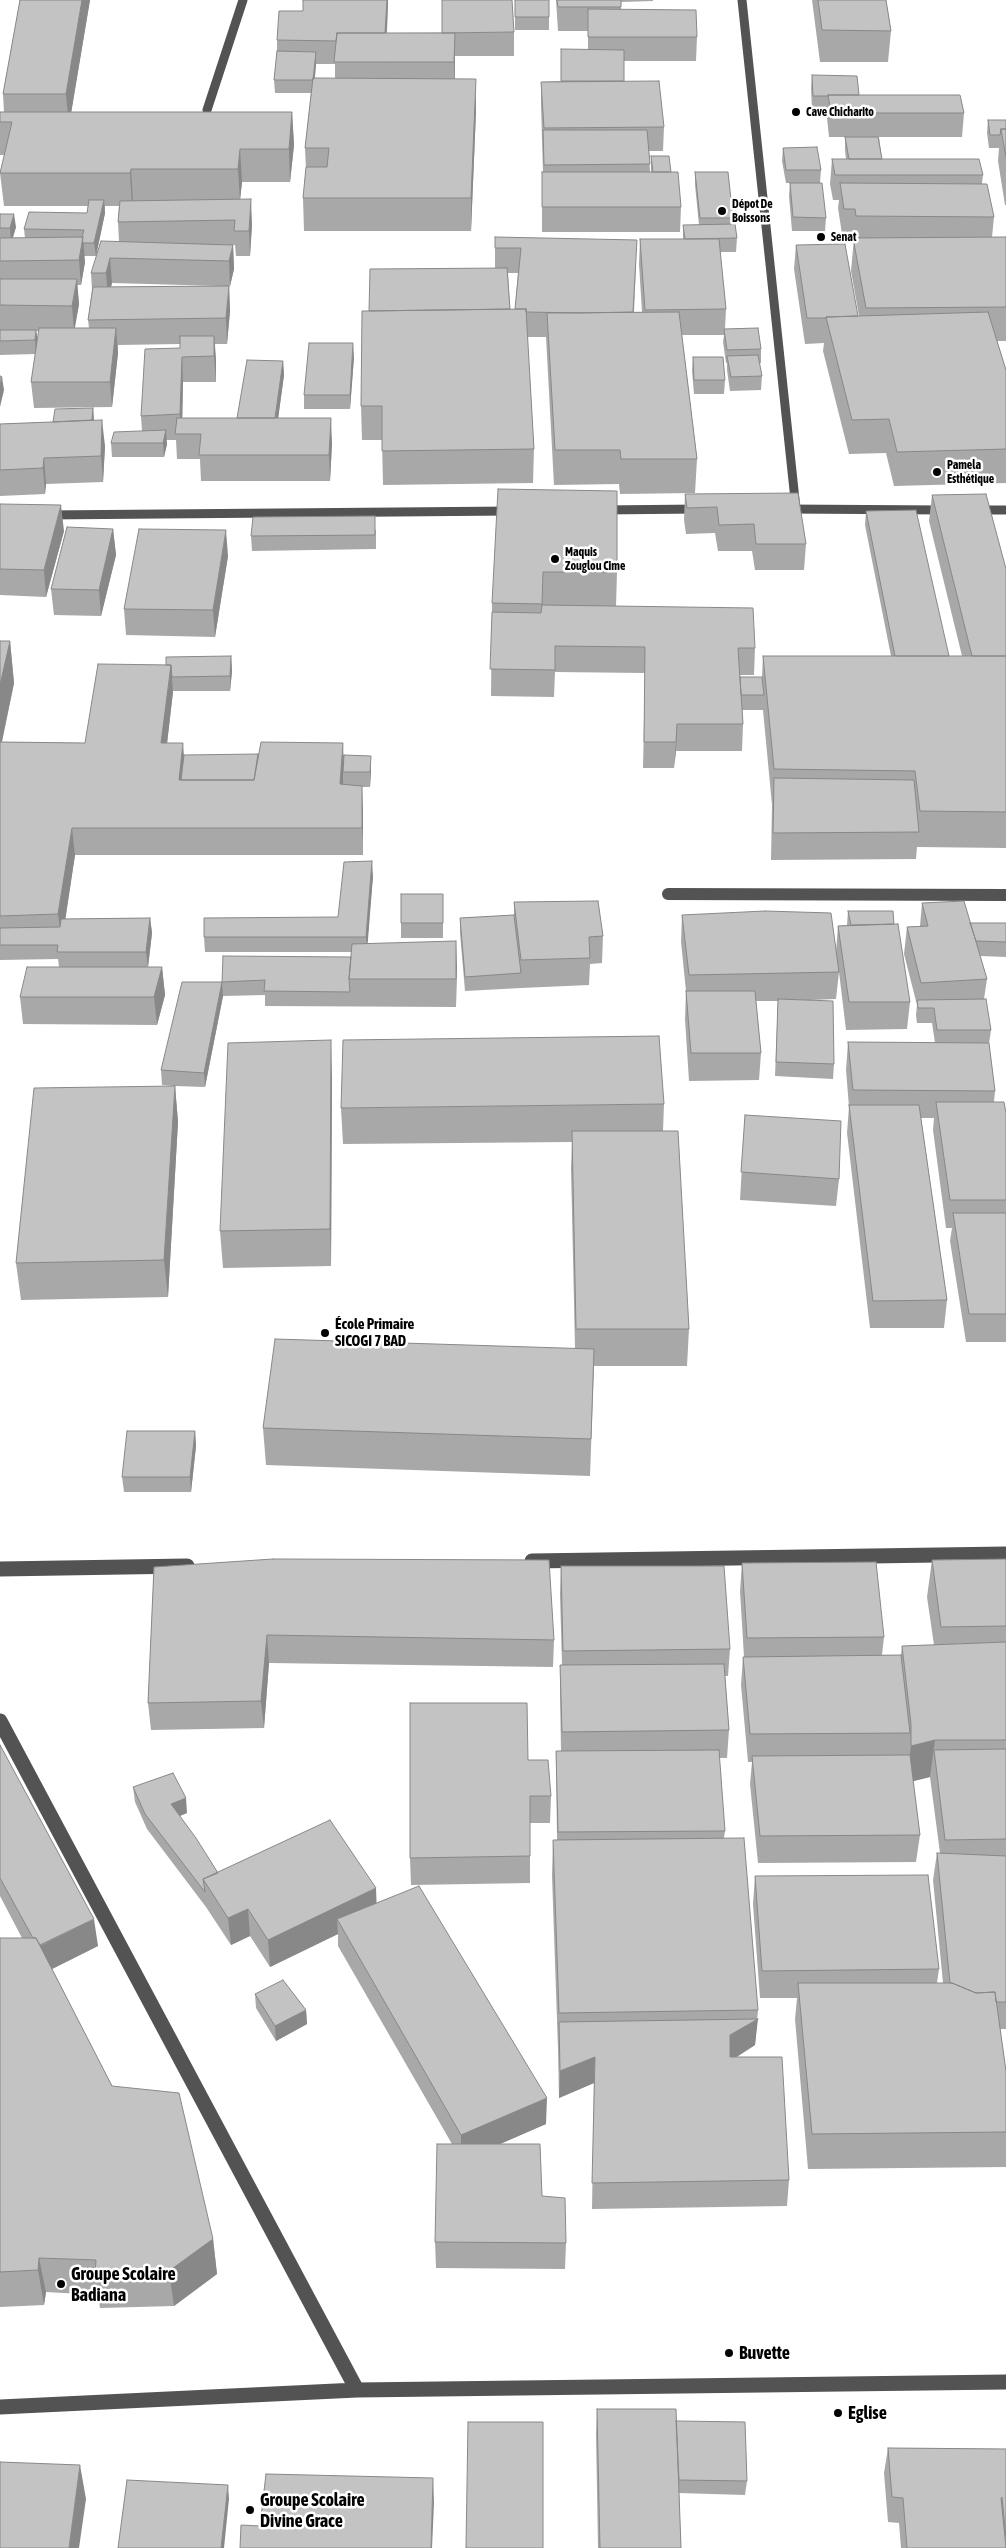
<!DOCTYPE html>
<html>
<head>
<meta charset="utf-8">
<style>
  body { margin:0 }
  canvas { display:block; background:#fff }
</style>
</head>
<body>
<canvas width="1006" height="2548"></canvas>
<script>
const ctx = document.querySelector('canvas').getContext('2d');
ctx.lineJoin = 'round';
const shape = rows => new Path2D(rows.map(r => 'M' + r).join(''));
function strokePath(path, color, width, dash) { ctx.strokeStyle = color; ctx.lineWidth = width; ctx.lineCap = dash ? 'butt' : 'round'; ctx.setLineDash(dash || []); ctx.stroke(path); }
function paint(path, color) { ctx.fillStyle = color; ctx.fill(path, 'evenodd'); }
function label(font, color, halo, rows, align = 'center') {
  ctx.font = font + ' "Asap Condensed",sans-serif'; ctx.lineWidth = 5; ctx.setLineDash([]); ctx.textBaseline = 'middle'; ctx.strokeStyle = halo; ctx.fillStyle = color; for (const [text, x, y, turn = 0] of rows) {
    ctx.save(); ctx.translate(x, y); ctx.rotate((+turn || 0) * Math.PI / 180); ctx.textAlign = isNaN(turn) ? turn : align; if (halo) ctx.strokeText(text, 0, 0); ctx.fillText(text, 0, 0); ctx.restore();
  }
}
strokePath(shape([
  [742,0,796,509],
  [207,110,243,0],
  [785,509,947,510],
  [600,510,700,509],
  [975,510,1006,510],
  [45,515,512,511]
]), '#535353', 9);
strokePath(shape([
  [668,894,1006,895]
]), '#535353', 12);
strokePath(shape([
  [532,1561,1006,1554],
  [0,1569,187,1566],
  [0,1721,357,2390],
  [0,2407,357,2390,1006,2382]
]), '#535353', 15);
paint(shape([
  [20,0,90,0,71,112,292,112,294,145,290,182,242,182,240,199,252,224,250,256,236,256,235,245,233,245,234,269,230,286,229,286,230,311,227,344,215,344,216,361,216,382,183,382,182,418,237,418,283,361,284,375,278,418,332,443,330,481,201,481,200,459,177,459,176,440,166,440,167,444,164,457,112,457,111,443,142,431,141,416,180,348,180,344,118,345,118,353,112,407,34,408,31,382,36,354,0,355,0,214,16,227,13,238,25,238,24,229,87,213,88,206,4,206,0,173,5,155,0,155,0,112,4,112,3,94],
  [105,206,119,206,118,222,119,241,91,273,92,290,88,320,89,328,75,328,79,304,77,285,81,285,85,262,84,256,96,256,105,213],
  [112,283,220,286,111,287],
  [36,331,39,331,38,341],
  [387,0,388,0,388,4,387,33,514,32,514,56,455,56,455,79,476,111,471,231,304,231,303,198,306,170,305,148,311,93,275,93,274,80,277,51,277,40,303,11],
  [316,64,335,64,335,79,315,78],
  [515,0,549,0,549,30,515,30],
  [556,0,653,0,653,1,621,2,621,9,697,37,696,61,624,61,624,81,664,127,663,151,649,151,650,172,651,172,651,156,671,172,681,207,680,232,542,232,542,172,543,172,541,105,541,82,561,81,588,50,588,31,558,31],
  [812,0,886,0,891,31,888,62,820,62],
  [812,75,859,95,964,113,962,137,879,137,882,159,983,175,982,183,994,217,992,237,1006,237,1006,341,997,341,1006,370,1006,483,894,486,886,453,849,454,823,351,824,343,805,344,794,269,796,245,858,316,859,316,851,271,854,238,853,234,842,234,838,208,839,200,833,200,830,184,832,159,846,159,845,150,845,137,829,137,827,118,827,109,812,109,811,88],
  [988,120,1006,120,1006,205,1005,205,998,161,999,148,989,148,987,133],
  [783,148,821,170,820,183,786,183,782,161],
  [695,172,733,218,733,224,737,238,736,252,720,252,726,309,725,329,761,349,761,363,759,363,762,376,761,390,730,391,727,370,727,363,726,363,723,342,724,335,682,335,697,459,695,493,620,494,619,484,554,485,546,337,527,337,534,449,533,483,383,485,382,440,362,440,361,406,369,311,495,268,495,237,636,265,634,312,642,312,639,264,640,239,683,239,683,225,699,225,695,185],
  [508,273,518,273,515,309,510,309],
  [790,183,826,218,825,231,792,231,789,196],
  [354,357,350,409,304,409,304,395],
  [693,357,725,380,724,394,694,394,692,371],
  [93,408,94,420,105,446,103,482,46,484,45,494,0,496,0,424,53,422],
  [617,491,617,572,616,606,755,648,754,675,740,675,740,677,762,677,763,656,891,656,865,525,866,511,949,656,962,656,929,521,932,495,1006,569,1006,848,917,847,916,859,771,860,772,805,763,710,742,710,743,724,742,751,676,751,674,768,643,768,645,673,555,672,554,697,491,696,492,603],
  [685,494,806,544,804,570,755,570,752,551,718,551,715,533,686,534,684,520],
  [0,504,64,531,46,597,0,595],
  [113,529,116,555,101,616,54,615,51,589],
  [376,530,376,549,252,551,251,536],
  [228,556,215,637,126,635,124,609],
  [0,641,10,641,14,683,2,742,85,743,166,665,231,656,232,671,230,691,173,691,167,743,184,755,344,755,371,770,370,787,362,787,363,855,75,855,65,919,150,918,152,933,148,967,59,967,58,959,0,960],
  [373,876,367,944,456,941,456,1007,265,1006,265,995,223,996,205,1087,175,1086,178,1122,168,1297,21,1300,16,1263,174,1086,162,1085,161,1070,222,982,351,957,352,952,205,952,204,937,338,917],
  [443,894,443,938,401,938,401,923],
  [514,902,603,936,602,963,590,964,589,985,521,988,465,991,460,933,460,918,514,915],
  [922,903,970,923,1006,923,1006,957,980,956,987,979,984,999,991,1030,989,1044,995,1091,994,1102,1006,1113,1006,1342,966,1342,950,1241,952,1228,946,1228,933,1130,934,1118,921,1118,947,1300,944,1328,870,1328,847,1133,849,1107,846,1070,848,1042,935,1043,932,1023,917,1023,916,1015,917,1005,904,954,907,927,920,926],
  [848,911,894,924,910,1002,907,1029,846,1030,839,972,836,999,811,1000,834,1064,833,1079,775,1076,778,1001,756,1001,761,1053,759,1080,689,1081,685,1019,686,991,681,942,682,915,836,952,838,926,847,925],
  [162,967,165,995,157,1025,23,1024,20,997],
  [332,1077,331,1266,223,1268,220,1231],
  [664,1104,663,1131,689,1329,687,1366,594,1366,590,1476,266,1465,263,1428,575,1348,571,1168,572,1142,343,1144,341,1108],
  [745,1115,839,1179,836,1206,740,1200],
  [195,1431,196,1446,191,1492,124,1492,122,1477],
  [1006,1559,1006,2029,1000,2029,1006,2071,1006,2167,808,2169,795,2019,797,1998,760,1998,753,1904,755,1876,939,1969,937,1983,943,1983,933,1880,937,1853,940,1853,930,1777,913,1781,920,1835,916,1862,758,1863,750,1784,752,1762,748,1762,741,1685,743,1657,744,1657,740,1591,742,1563,884,1637,882,1655,901,1655,902,1646,934,1645,927,1597,932,1560],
  [561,1566,730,1649,728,1676,725,1676,729,1730,727,1758,719,1758,725,1831,724,1838,758,2010,755,2045,737,2057,789,2180,787,2206,592,2209,594,2083,559,2098,558,2049,552,1876,553,1840,557,1840,556,1751,561,1751,560,1693,560,1665,562,1665,560,1594],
  [154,1567,554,1640,553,1667,269,1663,264,1728,151,1730,148,1703],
  [0,1745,98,1946,52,1969,112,2086,213,2239,217,2274,174,2306,100,2308,98,2295,46,2292,44,2305,0,2307,0,1938,22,1938,0,1896],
  [528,1760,551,1796,550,1823,530,1823,530,1883,411,1885,410,1858],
  [133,1787,187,1813,180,1816,218,1873,377,1903,546,2124,500,2144,542,2196,566,2243,565,2269,436,2268,435,2242,452,2144,338,1946,338,1934,270,1967,250,1936,231,1945,206,1907,147,1829,135,1802],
  [255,1994,306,2010,307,2024,276,2041,256,2008],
  [597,2409,676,2421,747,2481,745,2495,679,2493,681,2548,598,2548,596,2434],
  [888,2448,1006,2449,1006,2548,901,2548,899,2523,888,2522,884,2473]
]), '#a8a8a8');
paint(shape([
  [82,0,90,0,69,126,66,94],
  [387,0,388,0,388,4,385,64,384,41],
  [455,33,455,65,454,94,454,62],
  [316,52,316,64,313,93,313,80],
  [476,79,476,111,471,231,471,198],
  [292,112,294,145,290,182,289,149],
  [240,149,242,182,240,201,238,169],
  [131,169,133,201,132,206,130,173],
  [251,199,252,224,250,256,249,231],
  [104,200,105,213,96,256,94,243],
  [14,214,16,227,11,242,10,228],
  [83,237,85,262,81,285,79,260],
  [233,245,234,269,230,286,229,261],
  [110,258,112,283,108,298,106,273],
  [77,279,79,304,74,331,72,306],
  [229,286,230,311,227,344,226,318],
  [116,328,118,353,112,407,110,382],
  [36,330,38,343,36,354,35,340],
  [214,336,216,361,216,382,214,356],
  [353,343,354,357,350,409,350,395],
  [182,357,183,382,182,434,181,434,180,414],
  [283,361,284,375,275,442,274,428],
  [2,377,4,390,0,407,0,386],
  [93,408,94,422,91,422],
  [331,418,332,443,330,481,329,455],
  [102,420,105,446,103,482,101,456],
  [166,430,167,444,164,457,163,443],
  [44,458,46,484,45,494,43,468],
  [61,505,64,531,46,597,44,570],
  [113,529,116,555,101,616,99,590],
  [226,530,228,556,215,637,213,610],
  [10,641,14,683,0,750,0,685],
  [231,656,232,671,230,691,230,676],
  [171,665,173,692,164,770,161,743],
  [677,724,676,751,674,768,676,742],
  [183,743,185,770,183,792,179,780],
  [343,743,344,770,343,772,343,784,341,811,340,784],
  [371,756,371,770,370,787,370,772],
  [362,786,363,813,363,855,362,828],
  [72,828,75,855,62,942,58,914],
  [372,861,373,876,367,952,366,937],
  [150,918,152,933,148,967,146,952],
  [456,941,457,968,456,1007],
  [162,967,165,995,157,1025,154,997],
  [222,982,223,996,205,1087,204,1073],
  [331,1040,332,1077,331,1266,330,1229],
  [175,1086,178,1122,168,1297,164,1260],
  [195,1431,196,1446,191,1492,190,1477],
  [267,1635,269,1663,264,1728,261,1701],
  [935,1740,930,1777,906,1783,911,1746],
  [186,1798,187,1813,172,1819,171,1804],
  [376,1888,377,1915,337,1919,338,1934,270,1967,268,1940],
  [248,1909,250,1936,231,1945,228,1918],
  [94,1919,98,1946,42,1974,38,1947],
  [306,2010,307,2024,276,2041,275,2026],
  [758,2019,755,2045,728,2062,730,2035],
  [595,2057,594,2083,559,2098,560,2071],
  [547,2098,546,2124,461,2161,461,2135],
  [213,2239,217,2274,174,2306,169,2271],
  [39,2258,46,2292,44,2305,38,2270],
  [80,2465,86,2499,79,2548,69,2548],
  [433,2478,434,2503,432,2548,431,2548],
  [228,2485,229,2499,224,2548,221,2548]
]), '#888');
const building = shape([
  [20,0,82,0,66,94,3,94,20,0],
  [303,0,387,0,385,33,337,33,336,41,277,40,279,11,303,11,303,0],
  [442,0,512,0,514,32,442,33,442,0],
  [515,0,549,0,549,17,515,17,515,0],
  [557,0,621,0,621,7,558,7,557,0],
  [818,0,886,0,891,31,822,30,818,0],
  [588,9,696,10,697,37,588,37,588,9],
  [337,33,455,33,454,62,334,62,337,33],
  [561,49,624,50,624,81,561,81,561,49],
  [277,51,316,52,313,80,274,80,277,51],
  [812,75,857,76,859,95,828,95,829,96,813,96,812,75],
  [313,78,476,79,471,198,303,198,306,167,327,167,329,148,305,148,313,78],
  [659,81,664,127,544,128,541,82,659,81],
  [828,95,960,95,964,113,831,113,828,95],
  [0,112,292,112,289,149,240,149,238,169,131,169,130,173,0,173,12,122,0,122,0,112],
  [988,120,1006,120,1006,129,1001,129,1000,135,990,135,988,120],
  [1001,129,1006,129,1006,157,1001,129],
  [543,130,647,130,650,164,544,165,543,130],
  [845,137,878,137,882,159,849,159,845,137],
  [817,147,821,170,786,170,783,148,817,147],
  [651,156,669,156,671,172,653,172,651,156],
  [832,159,979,159,983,175,835,175,832,159],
  [542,172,678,172,681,207,542,207,542,172],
  [695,172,728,172,733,218,700,218,695,172],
  [790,183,822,183,826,218,793,217,790,183],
  [840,183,987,184,994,217,856,216,855,209,844,209,840,183],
  [251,199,249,231,234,231,235,220,118,222,120,201,251,199],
  [89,200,104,200,94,243,83,243,82,237,84,230,24,229,29,212,87,213,89,200],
  [0,214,14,214,10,228,0,228,0,214],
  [735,224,737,238,685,239,683,225,735,224],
  [83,237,79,260,0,261,0,238,83,237],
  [495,237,637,240,633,312,579,313,526,312,526,309,515,309,521,248,495,248,495,237],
  [1006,237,1006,307,866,308,853,238,1006,237],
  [640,239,719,239,726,309,645,310,640,239],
  [101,241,233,245,229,261,110,258,106,273,91,273,101,241],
  [845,244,858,316,826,317,826,318,807,318,796,245,845,244],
  [507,268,510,309,369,311,370,269,507,268],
  [0,279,77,279,72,306,0,305,0,279],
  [229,286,226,318,88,320,93,287,229,286],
  [526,309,534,449,382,451,382,406,361,406,362,311,526,309],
  [679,312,697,459,621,459,620,450,555,450,547,313,679,312],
  [988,312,1006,370,1006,449,897,452,889,419,852,420,826,317,988,312],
  [39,328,116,328,110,382,31,382,39,328],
  [758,328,761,349,727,350,724,329,758,328],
  [0,330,36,330,35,340,0,341,0,330],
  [180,336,214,336,214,356,182,357,180,414,141,416,145,349,180,348,180,336],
  [309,343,353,343,350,395,304,395,309,343],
  [758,355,762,376,731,377,727,356,758,355],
  [693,357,723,357,725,380,694,380,693,357],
  [247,360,283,361,275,418,237,418,247,360],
  [0,376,2,377,0,386,0,376],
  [93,408,92,420,53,422,55,409,93,408],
  [177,418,331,418,329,455,199,455,201,434,175,434,177,418],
  [102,420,101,456,44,458,43,468,0,470,0,424,102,420],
  [166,430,163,443,111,443,114,432,166,430],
  [498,489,617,491,617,572,543,572,542,604,492,603,498,489],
  [798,493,806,544,756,544,754,524,719,525,717,507,687,508,685,494,798,493],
  [986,494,1006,569,1006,656,972,656,932,495,986,494],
  [0,504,61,505,44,570,0,569,0,504],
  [916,510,949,656,895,656,866,511,916,510],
  [375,516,375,535,251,536,253,517,375,516],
  [67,527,113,529,99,590,51,589,67,527],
  [139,529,226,530,213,610,124,609,139,529],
  [542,605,753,608,755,648,738,648,743,724,677,724,676,742,644,742,645,647,555,646,555,670,490,669,492,612,541,613,542,605],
  [0,641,10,641,0,685,0,641],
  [231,656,230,676,172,677,171,665,166,665,166,657,231,656],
  [763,656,1006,656,1006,812,920,811,915,771,774,769,763,656],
  [98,664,171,665,161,743,183,743,179,780,254,780,261,742,343,743,340,784,362,786,362,828,72,828,58,914,0,916,0,742,85,743,98,664],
  [740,677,762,677,764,695,741,695,740,677],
  [258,754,254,780,181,780,184,755,258,754],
  [344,755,371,756,370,772,343,772,344,755],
  [774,778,914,780,919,832,773,833,774,778],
  [372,861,366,937,204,937,204,918,338,917,344,862,372,861],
  [401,894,443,894,443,923,401,923,401,894],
  [598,901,603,936,589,937,590,958,521,960,514,902,598,901],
  [964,901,987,979,921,983,907,927,928,926,922,903,964,901],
  [765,911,831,913,839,972,689,975,682,915,765,911],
  [848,911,893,911,894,924,851,925,848,911],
  [514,915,521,973,465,977,460,918,514,915],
  [150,918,146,952,57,952,58,945,0,945,0,928,60,927,61,919,150,918],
  [970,923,1006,923,1006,942,976,941,970,923],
  [898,924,910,1002,849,1002,838,926,898,924],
  [456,941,456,979,349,979,352,944,456,941],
  [223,956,351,957,349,979,350,992,264,991,265,980,222,982,204,1073,161,1070,182,982,222,982,223,956],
  [27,967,162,967,154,997,20,997,27,967],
  [686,991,755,991,761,1053,691,1053,686,991],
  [778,999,833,1001,834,1064,776,1062,778,999],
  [986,999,991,1030,937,1030,934,1008,918,1008,917,1000,986,999],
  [659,1036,664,1104,341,1108,343,1040,659,1036],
  [331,1040,330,1229,220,1231,228,1043,331,1040],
  [848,1042,989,1043,995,1091,853,1090,848,1042],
  [175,1086,164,1260,16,1263,34,1088,175,1086],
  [936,1102,1004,1102,1006,1113,1006,1200,950,1200,936,1102],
  [849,1105,919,1105,947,1300,873,1301,849,1105],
  [745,1115,841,1121,839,1179,741,1172,745,1115],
  [572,1131,678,1131,689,1329,576,1329,572,1131],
  [953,1213,1006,1213,1006,1314,969,1314,953,1213],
  [275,1339,594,1349,591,1439,263,1428,275,1339],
  [127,1431,195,1431,190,1477,122,1477,127,1431],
  [273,1559,549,1560,554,1640,267,1635,261,1701,148,1703,154,1567,273,1559],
  [1006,1559,1006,1626,941,1627,932,1560,1006,1559],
  [876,1562,884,1637,747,1638,742,1563,876,1562],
  [561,1566,724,1566,730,1649,563,1651,561,1566],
  [1006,1642,1006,1740,935,1740,911,1746,911,1724,902,1646,1006,1642],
  [901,1655,910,1733,750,1734,743,1657,901,1655],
  [724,1664,729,1730,562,1732,560,1665,724,1664],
  [410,1703,527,1703,528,1760,548,1760,551,1796,530,1796,530,1856,410,1858,410,1703],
  [0,1745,94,1919,40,1945,36,1938,33,1938,0,1878,0,1745],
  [1006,1749,1006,1839,945,1840,934,1750,1006,1749],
  [719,1750,725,1831,558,1832,556,1751,719,1750],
  [910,1755,920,1835,760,1836,752,1756,910,1755],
  [173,1773,186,1798,171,1804,196,1838,218,1873,203,1879,205,1892,145,1814,133,1787,173,1773],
  [330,1820,376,1888,268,1940,248,1909,228,1918,203,1879,330,1820],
  [744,1838,758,2010,559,2013,553,1840,744,1838],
  [937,1853,1006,1856,1006,2002,996,2002,995,1992,976,1993,952,1983,950,1983,937,1853],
  [928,1875,939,1969,762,1971,755,1876,928,1875],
  [419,1886,547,2098,461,2135,337,1919,419,1886],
  [0,1938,36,1938,112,2086,179,2093,213,2239,169,2271,95,2274,96,2260,39,2258,38,2270,0,2272,0,1938],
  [283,1980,306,2010,275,2026,255,1994,283,1980],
  [798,1983,952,1983,976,1993,995,1992,1006,2071,1006,2132,812,2134,798,1983],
  [758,2019,730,2035,730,2057,782,2057,789,2180,592,2183,595,2057,560,2071,559,2022,758,2019],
  [437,2144,540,2144,542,2196,565,2198,566,2243,435,2242,437,2144],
  [597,2409,676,2409,681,2548,600,2548,597,2409],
  [676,2421,745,2422,747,2481,679,2480,676,2421],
  [468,2422,543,2422,543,2548,466,2548,468,2422],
  [888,2448,1006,2449,1006,2537,1002,2497,1001,2498,1006,2548,907,2548,903,2498,892,2497,888,2448],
  [0,2462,80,2465,69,2548,0,2548,0,2462],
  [266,2474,433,2478,431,2548,240,2548,241,2525,260,2526,266,2474],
  [127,2480,228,2485,221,2548,118,2548,127,2480]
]);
paint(building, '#c3c3c3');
strokePath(building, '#888', 1);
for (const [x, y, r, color] of [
  [796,112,5,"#000"],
  [722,211,5,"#000"],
  [821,237,5,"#000"],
  [937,472,5,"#000"],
  [555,559,5,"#000"],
  [325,1333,5,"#000"],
  [61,2284,5,"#000"],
  [729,2353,5,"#000"],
  [838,2413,5,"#000"],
  [250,2510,5,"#000"]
]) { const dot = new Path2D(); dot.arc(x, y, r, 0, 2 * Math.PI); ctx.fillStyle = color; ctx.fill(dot); strokePath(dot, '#fff', 2); }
label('bold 12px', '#000', '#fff', [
  ["Cave Chicharito",806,112],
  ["Dépot De",732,204],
  ["Boissons",732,218],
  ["Senat",831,237],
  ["Pamela",947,465],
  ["Esthétique",947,479],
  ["Maquis",565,552],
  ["Zouglou Cime",565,566]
], 'left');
label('bold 15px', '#000', '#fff', [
  ["École Primaire",335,1324],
  ["SICOGI 7 BAD",335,1341]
], 'left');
label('bold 18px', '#000', '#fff', [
  ["Groupe Scolaire",71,2274],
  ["Badiana",71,2295],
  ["Buvette",739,2353],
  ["Eglise",848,2413],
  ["Groupe Scolaire",260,2500],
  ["Divine Grace",260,2521]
], 'left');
</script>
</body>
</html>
